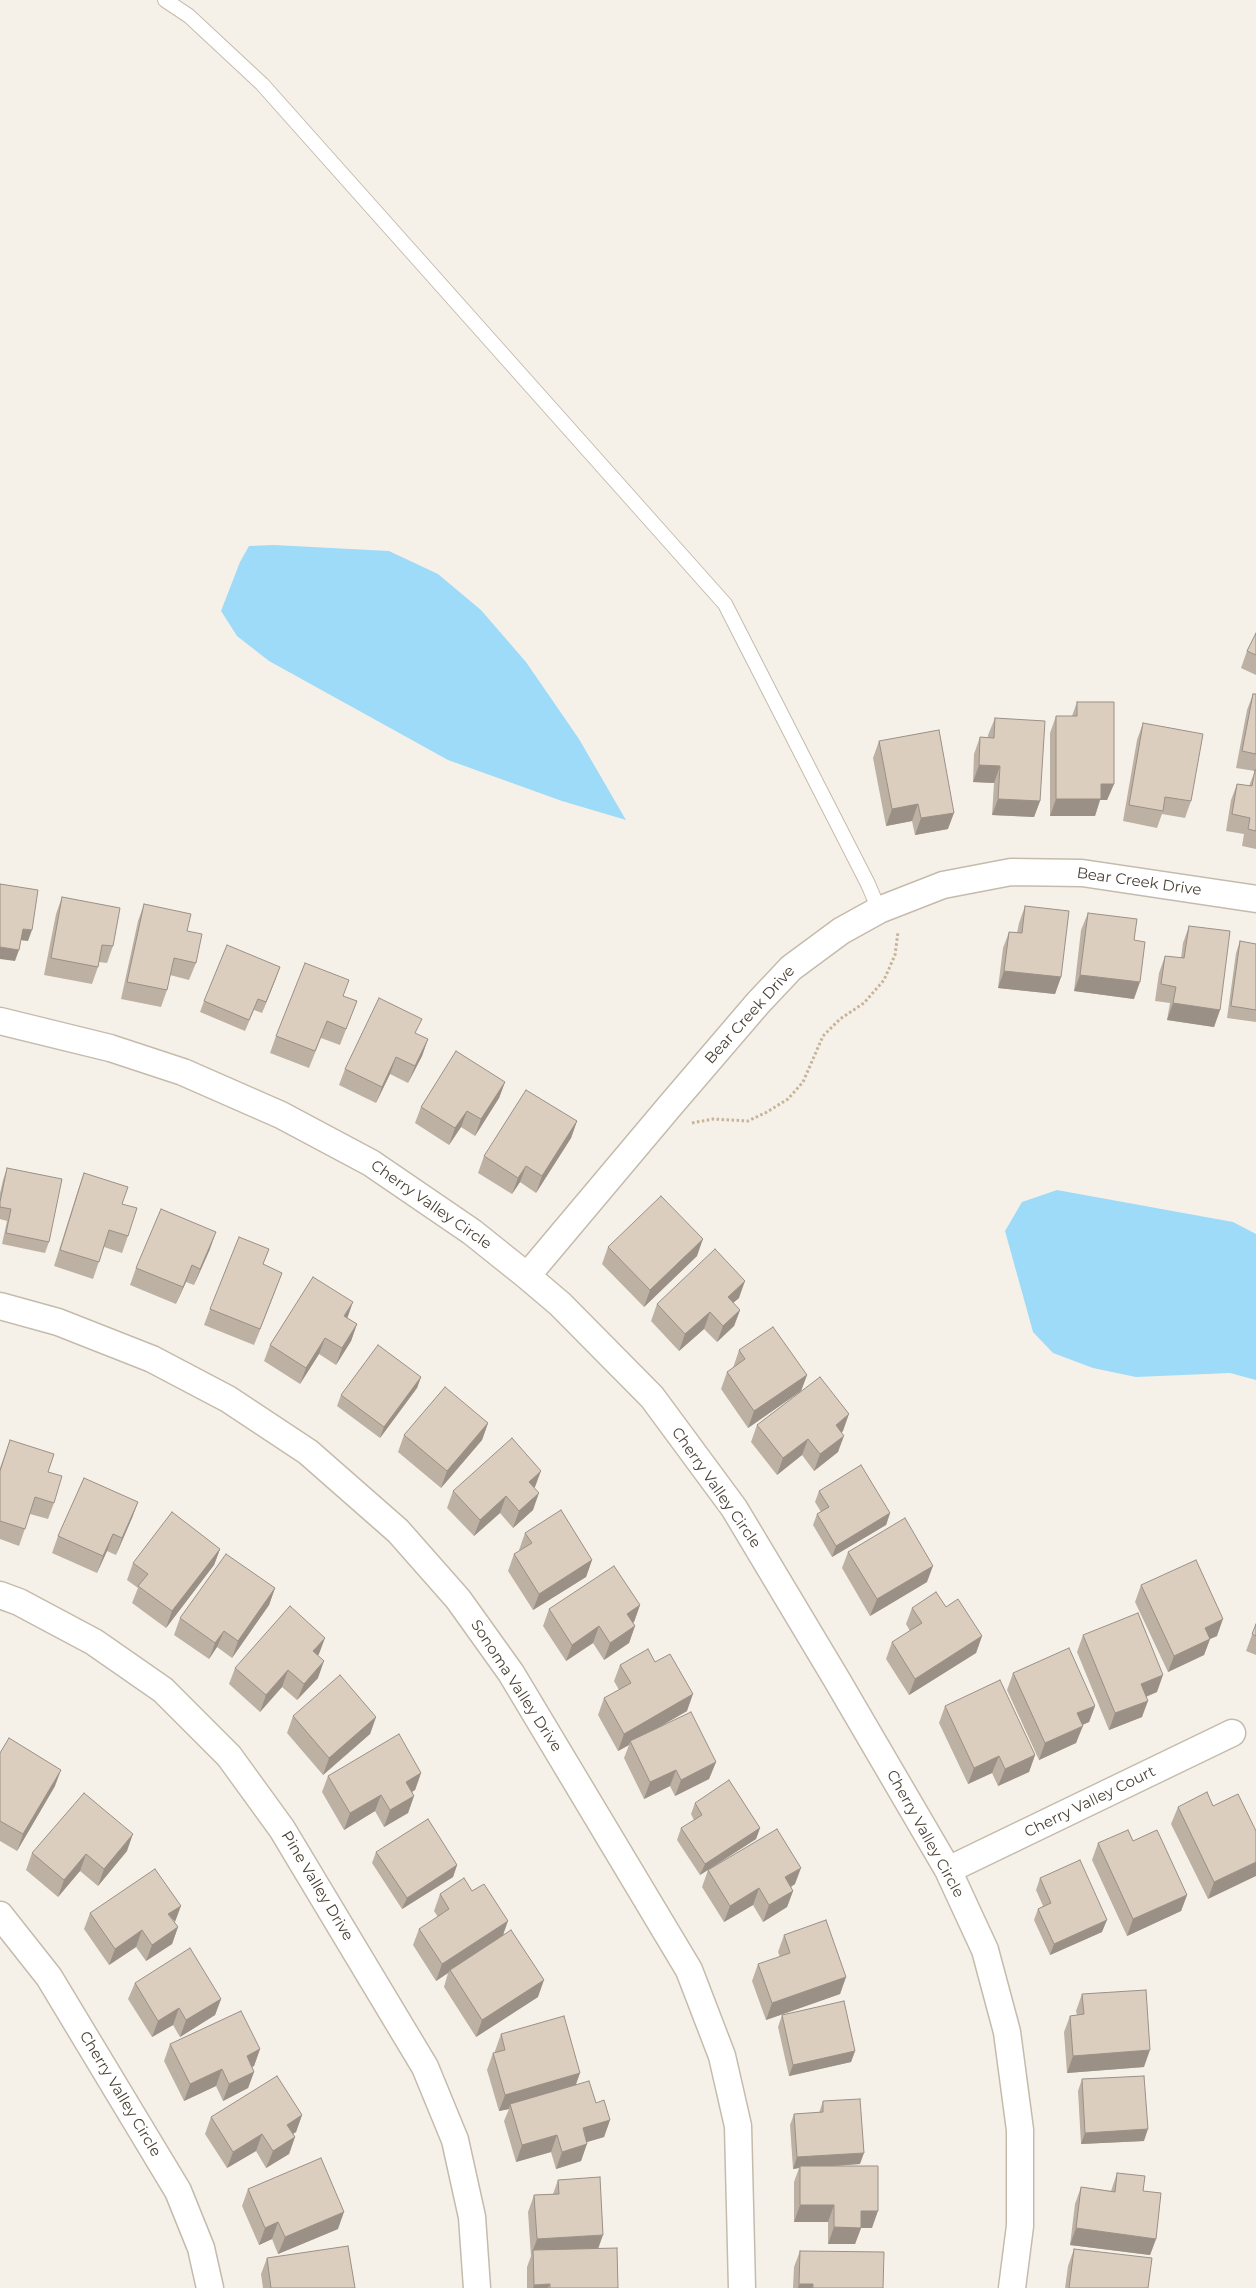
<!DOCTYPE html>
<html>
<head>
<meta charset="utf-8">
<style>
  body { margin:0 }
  canvas { display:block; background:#f6f1e8 }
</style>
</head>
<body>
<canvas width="1256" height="2288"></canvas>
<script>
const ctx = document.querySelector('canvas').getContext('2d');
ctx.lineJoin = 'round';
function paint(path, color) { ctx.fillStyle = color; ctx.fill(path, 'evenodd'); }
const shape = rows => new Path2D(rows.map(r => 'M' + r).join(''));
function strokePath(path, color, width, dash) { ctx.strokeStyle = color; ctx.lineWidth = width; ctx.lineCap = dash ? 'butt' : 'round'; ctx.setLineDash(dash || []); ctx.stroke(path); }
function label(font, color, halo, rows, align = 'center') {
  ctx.font = font + ' Montserrat,sans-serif'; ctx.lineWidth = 5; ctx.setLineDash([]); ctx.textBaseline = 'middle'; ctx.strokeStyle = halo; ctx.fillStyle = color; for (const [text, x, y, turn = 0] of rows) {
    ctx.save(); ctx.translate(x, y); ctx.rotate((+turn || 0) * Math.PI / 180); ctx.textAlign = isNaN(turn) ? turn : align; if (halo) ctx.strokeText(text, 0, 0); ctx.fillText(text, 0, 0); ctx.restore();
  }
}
paint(shape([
  [274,545,389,551,438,574,481,610,526,662,579,739,626,820,562,801,448,760,269,661,237,636,221,611,240,562,249,546],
  [1057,1190,1233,1222,1256,1234,1256,1380,1230,1373,1136,1377,1093,1368,1053,1353,1033,1332,1005,1231,1022,1202]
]), '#9edbf8');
const lane = shape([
  [165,0,189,16,262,84,725,604,868,884,879,910]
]);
const street = shape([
  [0,1021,110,1048,183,1072,281,1115,371,1163,472,1232,527,1276,560,1304,652,1397,734,1508,837,1680,948,1870,985,1950,1007,2032,1020,2130,1020,2226,1012,2288],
  [527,1276,669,1107,758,1003,791,968,841,931,879,910,943,885,1011,872,1082,873,1256,899],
  [0,1306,58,1322,152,1359,228,1399,308,1452,398,1531,458,1599,511,1673,689,1970,722,2056,738,2126,742,2288],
  [0,1595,19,1602,94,1642,163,1690,229,1756,282,1829,425,2067,455,2140,472,2217,477,2288],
  [948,1870,1232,1733],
  [0,1915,49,1977,178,2191,201,2248,210,2288]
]);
strokePath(lane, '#c5bbac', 16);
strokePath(street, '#c5bbac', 29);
strokePath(shape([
  [692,1123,713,1119,748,1121,767,1112,788,1099,803,1082,823,1036,840,1019,864,1003,884,980,895,955,898,932]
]), '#c6b399', 3, [2.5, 2.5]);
strokePath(lane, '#fff', 14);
strokePath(street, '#fff', 26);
paint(shape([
  [1256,633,1256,675,1241,668,1247,651],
  [1253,694,1256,694,1256,849,1242,846,1244,834,1226,831,1231,800,1237,784,1249,786,1255,771,1236,768,1247,710],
  [1077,702,1114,784,1107,800,1100,800,1095,816,1050,816,1050,733,1056,716,1072,716],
  [995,718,1040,801,1034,817,992,815,994,783,973,782,974,754,980,737,988,737,988,735],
  [1143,723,1191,801,1185,818,1162,814,1157,828,1123,821,1137,740],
  [879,741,948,829,915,835,912,821,886,826,873,758],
  [62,897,113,946,107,963,99,962,98,967,92,984,44,975,56,914],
  [144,904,187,931,196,963,189,980,170,975,167,990,161,1007,121,999,138,921],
  [1025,906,1061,977,1055,994,998,988,1003,948,1009,932,1017,933,1019,923],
  [1088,913,1134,940,1134,999,1074,991,1081,930],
  [1189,926,1220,1010,1214,1027,1167,1020,1170,1003,1155,1001,1159,973,1165,956,1181,958,1183,943],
  [1240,941,1256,944,1256,1022,1227,1018,1236,953],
  [276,978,262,1013,254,1010,245,1031,200,1012,204,1001],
  [343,996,357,1001,340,1045,321,1038,309,1068,270,1053,276,1036],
  [428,1039,422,1056,408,1083,390,1074,376,1103,339,1085,345,1069],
  [505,1082,499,1098,475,1136,461,1127,449,1145,415,1123,421,1107],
  [577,1121,571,1138,536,1193,520,1182,512,1194,478,1173,484,1156],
  [7,1168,49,1242,45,1253,2,1244,7,1221,0,1219,0,1193,3,1180],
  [84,1173,122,1204,128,1236,122,1253,104,1247,93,1279,54,1266,78,1190],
  [608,1247,697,1256,644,1307,602,1264],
  [210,1249,194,1285,186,1282,176,1304,130,1285,136,1268],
  [269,1249,263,1264,282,1273,254,1345,204,1325,210,1309],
  [739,1298,733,1303,740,1310,734,1326,717,1342,704,1329,679,1351,651,1321,657,1304],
  [347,1318,357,1324,351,1341,336,1365,319,1354,300,1384,264,1361,270,1345],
  [739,1350,807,1375,801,1391,748,1428,721,1389,727,1372,733,1368],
  [421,1377,417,1388,380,1438,337,1406,341,1395],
  [488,1423,482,1440,441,1488,398,1452,404,1435],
  [757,1425,843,1431,842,1432,838,1452,814,1471,802,1455,777,1475,751,1442],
  [10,1440,48,1472,54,1503,48,1519,30,1514,19,1546,0,1539,0,1468],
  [535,1487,534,1488,533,1510,513,1528,500,1513,474,1536,447,1508,453,1491],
  [819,1491,890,1513,886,1525,832,1557,813,1525,817,1514,821,1512,815,1502],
  [138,1502,132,1518,116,1555,107,1551,97,1573,52,1553,58,1536],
  [525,1533,592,1560,586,1577,533,1610,508,1571,514,1554,520,1551,519,1550],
  [220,1549,214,1565,166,1628,132,1603,138,1588,127,1580,133,1563],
  [848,1552,927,1582,870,1616,842,1568],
  [1141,1585,1217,1636,1210,1639,1204,1655,1168,1672,1135,1602],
  [275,1588,269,1605,232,1658,217,1647,209,1659,174,1635,180,1618],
  [640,1605,634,1622,632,1623,635,1626,629,1643,604,1660,593,1643,566,1661,543,1626,549,1609],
  [912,1608,982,1636,976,1653,909,1695,886,1659,892,1642,910,1631,906,1624],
  [1256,1624,1256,1655,1246,1651],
  [1083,1635,1157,1692,1146,1697,1142,1717,1109,1730,1077,1652],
  [319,1654,318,1655,318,1678,297,1700,282,1687,260,1712,229,1684,235,1668],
  [655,1662,687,1711,663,1725,716,1762,709,1779,675,1796,670,1786,644,1799,624,1758,629,1745,618,1751,598,1715,604,1698,619,1690,614,1681,620,1665],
  [1013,1673,1095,1706,1089,1722,1082,1725,1076,1743,1039,1760,1007,1690],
  [945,1706,1035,1755,1029,1772,998,1786,992,1773,968,1784,939,1723],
  [293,1716,376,1717,370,1734,323,1775,287,1733],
  [0,1753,55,1786,17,1851,0,1841],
  [421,1773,415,1790,412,1792,414,1796,408,1813,384,1827,375,1811,344,1830,322,1792,328,1776],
  [695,1803,760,1828,756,1839,700,1875,677,1840,681,1828,694,1820,691,1814],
  [1178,1807,1256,1831,1208,1899,1171,1824],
  [1133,1841,1187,1895,1181,1911,1127,1936,1092,1860,1098,1843],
  [127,1851,98,1886,80,1871,58,1897,26,1870,32,1853],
  [376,1852,457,1865,453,1877,402,1909,372,1863],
  [708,1870,795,1884,791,1887,793,1891,787,1907,763,1922,753,1905,724,1922,702,1887],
  [1040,1878,1102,1932,1050,1955,1034,1920,1038,1909,1043,1906,1036,1890],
  [472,1891,504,1935,538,1997,476,2037,444,1987,448,1973,436,1981,413,1945,419,1929,438,1917,434,1911,440,1894],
  [90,1913,174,1922,178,1927,172,1944,146,1961,136,1947,109,1965,84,1929],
  [784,1935,846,1977,840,1994,766,2020,752,1981,758,1964,780,1957,778,1952],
  [135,1983,221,1999,215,2015,180,2037,173,2025,152,2037,128,1999],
  [1082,1994,1144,2067,1067,2073,1064,2032,1070,2016,1077,2015,1076,2011],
  [782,2015,855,2051,851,2062,789,2076,778,2027],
  [501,2034,576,2085,596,2103,610,2120,604,2137,587,2142,581,2161,556,2169,551,2152,516,2162,504,2121,509,2109,499,2111,487,2070,493,2053,495,2053,495,2051],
  [170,2044,260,2049,254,2066,252,2067,254,2072,248,2088,223,2101,216,2086,184,2101,164,2061],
  [1082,2079,1144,2141,1081,2144,1078,2091],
  [823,2101,860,2164,836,2166,872,2228,861,2228,855,2244,828,2244,828,2222,794,2222,794,2182,799,2168,793,2169,790,2125,794,2114,819,2113],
  [302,2115,296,2132,293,2134,295,2137,289,2154,266,2168,256,2151,227,2168,205,2134,211,2117],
  [1117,2173,1143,2191,1156,2239,1150,2255,1070,2245,1075,2204,1081,2187,1111,2191],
  [558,2180,598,2249,618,2288,527,2288,527,2267,531,2256,528,2212,534,2195,553,2194],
  [248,2189,338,2229,278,2254,272,2239,259,2245,242,2206],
  [1074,2249,1148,2288,1065,2288,1068,2266],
  [800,2251,883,2288,793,2288,794,2267],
  [267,2258,355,2288,263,2288,261,2274]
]), '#bdb1a4');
paint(shape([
  [979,765,1000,766,994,783,973,782],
  [1101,784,1114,784,1107,800,1100,800,1095,816,1050,816,1056,799],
  [998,799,1040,801,1034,817,992,815],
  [918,804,912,821,886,826,892,809],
  [954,813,948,829,915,835,921,818],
  [23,929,32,930,28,941,19,940],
  [0,947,19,950,15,961,0,959],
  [280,967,276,978,262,1013,266,1002],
  [1004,971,1061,977,1055,994,998,988],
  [1080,975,1140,982,1134,999,1074,991],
  [1173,1003,1220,1010,1214,1027,1167,1020],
  [428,1039,422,1056,408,1083,415,1066],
  [396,1057,390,1074,376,1103,382,1087],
  [505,1082,499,1098,475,1136,481,1119],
  [467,1111,461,1127,449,1145,455,1128],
  [577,1121,571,1138,536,1193,542,1176],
  [526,1166,520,1182,512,1194,518,1178],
  [216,1232,210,1249,194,1285,200,1269],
  [703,1239,697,1256,644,1307,650,1290],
  [192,1265,186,1282,176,1304,183,1287],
  [282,1273,276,1289,254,1345,260,1329],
  [745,1281,739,1298,721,1313,728,1297],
  [353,1302,347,1319,344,1316],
  [740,1310,734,1326,717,1342,723,1326],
  [710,1312,704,1329,679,1351,685,1334],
  [357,1324,351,1341,336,1365,342,1348],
  [325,1338,319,1354,300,1384,306,1368],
  [807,1375,801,1391,748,1428,754,1411],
  [421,1377,417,1388,380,1438,384,1427],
  [849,1414,843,1431,830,1441,836,1425],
  [488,1423,482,1440,441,1488,447,1471],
  [844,1436,838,1452,814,1471,820,1454],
  [808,1439,802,1455,777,1475,783,1458],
  [541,1471,535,1487,523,1498,529,1482],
  [539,1493,533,1510,513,1528,519,1511],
  [506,1496,500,1513,474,1536,480,1520],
  [138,1502,132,1518,116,1555,122,1538],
  [890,1513,886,1525,832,1557,836,1546],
  [113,1534,107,1551,97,1573,103,1556],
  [220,1549,214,1565,166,1628,172,1611],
  [592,1560,586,1577,533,1610,539,1594],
  [933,1566,927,1582,870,1616,877,1599],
  [275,1588,269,1605,232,1658,238,1641],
  [640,1605,634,1622,620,1631,627,1614],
  [1223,1619,1217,1636,1210,1639,1204,1655,1168,1672,1174,1656,1205,1628],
  [599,1626,593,1643,566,1661,572,1645],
  [635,1626,629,1643,604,1660,610,1643],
  [224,1631,217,1647,209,1659,215,1643],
  [982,1636,976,1653,909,1695,915,1679],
  [325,1638,319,1654,307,1668,313,1651],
  [324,1661,318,1678,297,1700,304,1684],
  [288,1670,282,1687,260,1712,266,1695],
  [1163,1675,1157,1692,1135,1701,1141,1684],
  [693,1694,687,1711,631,1743,630,1741,629,1745,618,1751,624,1734],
  [1148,1701,1142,1717,1109,1730,1115,1713],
  [1095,1706,1089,1722,1071,1730,1077,1713],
  [376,1717,370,1734,323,1775,329,1758],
  [1083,1726,1076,1743,1039,1760,1045,1743],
  [1035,1755,1029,1772,998,1786,1005,1769],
  [999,1756,992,1773,968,1784,974,1768],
  [716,1762,709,1779,675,1796,681,1780],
  [61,1770,55,1786,17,1851,23,1834],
  [676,1770,670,1786,644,1799,650,1782],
  [421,1773,415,1790,400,1799,406,1782],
  [381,1795,375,1811,344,1830,350,1813],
  [414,1796,408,1813,384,1827,390,1810],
  [760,1828,756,1839,700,1875,705,1864],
  [133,1834,127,1851,98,1886,104,1869],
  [86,1854,80,1871,58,1897,64,1880],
  [1256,1862,1256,1876,1208,1899,1214,1882],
  [457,1865,453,1877,402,1909,407,1898],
  [801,1868,795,1884,779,1894,785,1877],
  [759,1888,753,1905,724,1922,730,1906],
  [793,1891,787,1907,763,1922,769,1905],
  [1187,1895,1181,1911,1127,1936,1133,1919],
  [181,1906,175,1922,168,1914],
  [1107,1920,1102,1932,1050,1955,1054,1944],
  [508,1921,502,1938,450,1970,448,1973,436,1981,442,1964],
  [178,1927,172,1944,146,1961,152,1945],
  [142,1930,136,1947,109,1965,115,1949],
  [846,1977,840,1994,766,2020,772,2003],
  [544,1980,538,1997,476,2037,482,2020],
  [221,1999,215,2015,180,2037,186,2020],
  [179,2008,173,2025,152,2037,158,2021],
  [260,2049,254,2066,241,2072,247,2056],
  [1150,2050,1144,2067,1067,2073,1073,2056],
  [855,2051,851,2062,789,2076,793,2065],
  [222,2069,216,2086,184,2101,190,2084],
  [254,2072,248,2088,223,2101,229,2084],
  [580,2073,574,2090,510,2104,509,2109,499,2111,505,2095],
  [302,2115,296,2132,281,2141,287,2125],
  [610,2120,604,2137,577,2145,583,2128],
  [1148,2129,1144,2141,1081,2144,1085,2133],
  [262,2134,256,2151,227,2168,233,2152],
  [557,2135,551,2152,516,2162,522,2145],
  [295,2137,289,2154,266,2168,273,2151],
  [587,2144,581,2161,556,2169,562,2152],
  [864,2153,860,2164,800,2168,800,2166,799,2168,793,2169,797,2157],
  [800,2205,834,2205,828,2222,794,2222],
  [861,2211,878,2211,872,2228,861,2228,855,2244,828,2244,834,2227],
  [344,2212,338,2229,278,2254,285,2237],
  [278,2222,272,2239,259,2245,265,2228],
  [1076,2228,1156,2239,1150,2255,1070,2245],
  [603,2235,597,2252,533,2250,531,2256,537,2239],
  [550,2284,548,2288,533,2288,534,2285],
  [799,2284,813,2284,812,2288,798,2288]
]), '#9a9086');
const building = shape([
  [1256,633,1256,655,1247,651,1256,633],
  [1253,694,1256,694,1256,754,1242,751,1253,694],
  [1077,702,1114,702,1114,784,1101,784,1101,799,1056,799,1056,716,1077,716,1077,702],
  [995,718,1045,721,1040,801,998,799,1000,766,979,765,980,737,994,738,995,718],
  [1143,723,1203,734,1191,801,1165,797,1163,811,1129,805,1143,723],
  [939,730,954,813,921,818,918,804,892,809,879,741,939,730],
  [1255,770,1256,770,1256,831,1248,829,1250,818,1232,814,1237,784,1252,786,1255,770],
  [0,884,38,890,32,930,23,929,19,950,0,947,0,884],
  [62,897,120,908,113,946,102,945,98,967,51,958,62,897],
  [144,904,191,914,187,931,202,934,196,963,174,958,167,990,127,982,144,904],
  [1025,906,1069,911,1061,977,1004,971,1009,932,1022,933,1025,906],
  [1088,913,1137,919,1134,940,1145,942,1140,982,1080,975,1088,913],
  [1189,926,1230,931,1220,1010,1173,1003,1176,987,1161,984,1165,956,1184,958,1189,926],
  [1240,941,1256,944,1256,1010,1231,1006,1240,941],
  [227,945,280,967,266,1002,258,999,249,1020,204,1001,227,945],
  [305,963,349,980,343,996,357,1001,346,1029,327,1021,315,1051,276,1036,305,963],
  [379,998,422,1019,415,1033,428,1039,415,1066,396,1057,382,1087,345,1069,379,998],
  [456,1051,505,1082,481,1119,467,1111,455,1128,421,1107,456,1051],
  [526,1090,577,1121,542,1176,526,1166,518,1178,484,1156,526,1090],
  [7,1168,62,1179,49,1242,6,1233,11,1209,0,1207,0,1202,7,1168],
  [84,1173,128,1187,122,1204,137,1208,128,1236,109,1230,99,1262,60,1250,84,1173],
  [661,1196,703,1239,650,1290,608,1247,661,1196],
  [161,1209,216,1232,200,1269,192,1265,183,1287,136,1268,161,1209],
  [239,1237,269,1249,263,1264,282,1273,260,1329,210,1309,239,1237],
  [715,1249,745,1281,728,1297,740,1310,723,1326,710,1312,685,1334,657,1304,715,1249],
  [313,1277,353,1302,344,1316,357,1324,342,1348,325,1338,306,1368,270,1345,313,1277],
  [773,1327,807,1375,754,1411,727,1372,745,1359,739,1350,773,1327],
  [378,1345,421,1377,384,1427,341,1395,378,1345],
  [820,1377,849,1414,836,1425,844,1436,820,1454,808,1439,783,1458,757,1425,820,1377],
  [445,1387,488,1423,447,1471,404,1435,445,1387],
  [512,1438,541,1471,529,1482,539,1493,519,1511,506,1496,480,1520,453,1491,512,1438],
  [10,1440,54,1454,48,1472,62,1476,54,1503,35,1497,25,1529,0,1521,0,1471,10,1440],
  [861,1465,890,1513,836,1546,817,1514,829,1507,819,1491,861,1465],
  [84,1478,138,1502,122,1538,113,1534,103,1556,58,1536,84,1478],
  [561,1510,592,1560,539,1594,514,1554,532,1543,525,1533,561,1510],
  [172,1512,220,1549,172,1611,138,1586,148,1574,133,1563,172,1512],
  [905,1518,933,1566,877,1599,848,1552,905,1518],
  [226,1554,275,1588,238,1641,224,1631,215,1643,180,1618,226,1554],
  [1196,1560,1223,1619,1205,1628,1210,1639,1174,1656,1141,1585,1196,1560],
  [614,1566,640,1605,627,1614,635,1626,610,1643,599,1626,572,1645,549,1609,614,1566],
  [936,1592,946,1607,958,1599,982,1636,915,1679,892,1642,922,1623,912,1608,936,1592],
  [290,1606,325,1638,313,1651,324,1661,304,1684,288,1670,266,1695,235,1668,290,1606],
  [1138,1613,1163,1675,1141,1684,1148,1701,1115,1713,1083,1635,1138,1613],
  [1256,1624,1256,1636,1252,1634,1256,1624],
  [1069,1648,1095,1706,1077,1713,1083,1726,1045,1743,1013,1673,1069,1648],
  [648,1649,655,1662,670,1654,693,1694,624,1734,604,1698,631,1683,620,1665,648,1649],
  [340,1675,376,1717,329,1758,293,1716,340,1675],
  [1000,1680,1035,1755,1005,1769,999,1756,974,1768,945,1706,1000,1680],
  [691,1712,716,1762,681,1780,676,1770,650,1782,630,1741,691,1712],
  [399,1734,421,1773,406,1782,414,1796,390,1810,381,1795,350,1813,328,1776,399,1734],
  [9,1738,61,1770,23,1834,0,1821,0,1753,9,1738],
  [729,1780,760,1828,705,1864,681,1828,702,1815,695,1803,729,1780],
  [1207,1792,1213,1806,1238,1794,1256,1831,1256,1862,1214,1882,1178,1807,1207,1792],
  [84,1793,133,1834,104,1869,86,1854,64,1880,32,1853,84,1793],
  [428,1819,457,1865,407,1898,376,1852,428,1819],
  [777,1829,801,1868,785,1877,793,1891,769,1905,759,1888,730,1906,708,1870,777,1829],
  [1128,1830,1133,1841,1157,1830,1187,1895,1133,1919,1098,1843,1128,1830],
  [1080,1860,1107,1920,1054,1944,1038,1909,1051,1903,1040,1878,1080,1860],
  [155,1869,181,1906,168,1914,178,1927,152,1945,142,1930,115,1949,90,1913,155,1869],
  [464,1878,472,1891,484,1884,508,1921,442,1964,419,1929,449,1909,440,1894,464,1878],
  [826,1920,846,1977,772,2003,758,1964,790,1953,784,1935,826,1920],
  [511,1930,544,1980,482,2020,450,1970,511,1930],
  [190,1948,221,1999,186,2020,179,2008,158,2021,135,1983,190,1948],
  [1146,1990,1150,2050,1073,2056,1070,2016,1084,2014,1082,1994,1146,1990],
  [844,2001,855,2051,793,2065,782,2015,844,2001],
  [241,2011,260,2049,247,2056,254,2072,229,2084,222,2069,190,2084,170,2044,241,2011],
  [564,2016,580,2073,505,2095,493,2053,505,2050,501,2034,564,2016],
  [277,2076,302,2115,287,2125,295,2137,273,2151,262,2134,233,2152,211,2117,277,2076],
  [1144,2076,1148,2129,1085,2133,1082,2079,1144,2076],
  [589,2081,596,2103,604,2100,610,2120,583,2128,587,2144,562,2152,557,2135,522,2145,510,2104,589,2081],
  [860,2099,864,2153,797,2157,794,2114,823,2112,823,2101,860,2099],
  [321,2158,344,2212,285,2237,278,2222,265,2228,248,2189,321,2158],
  [800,2166,878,2166,878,2211,861,2211,861,2228,834,2227,834,2205,800,2205,800,2166],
  [1117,2173,1145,2176,1143,2191,1161,2193,1156,2239,1076,2228,1081,2187,1115,2192,1117,2173],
  [600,2177,603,2235,537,2239,534,2195,559,2194,558,2180,600,2177],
  [348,2246,355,2288,271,2288,267,2258,348,2246],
  [617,2248,618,2288,550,2288,550,2284,534,2285,533,2250,617,2248],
  [1074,2249,1152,2258,1148,2288,1069,2288,1074,2249],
  [800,2251,884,2252,883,2288,813,2288,813,2284,799,2284,800,2251]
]);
paint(building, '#dccebf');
strokePath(building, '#9a9086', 1);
label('15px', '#4a4136', '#fff', [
  ["Bear Creek Drive",1139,882,8],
  ["Bear Creek Drive",750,1015,-48],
  ["Cherry Valley Circle",431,1205,35],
  ["Cherry Valley Circle",716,1488,55],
  ["Sonoma Valley Drive",516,1686,57],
  ["Cherry Valley Court",1090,1802,-26],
  ["Cherry Valley Circle",925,1834,61],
  ["Pine Valley Drive",317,1886,59],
  ["Cherry Valley Circle",120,2094,59]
]);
</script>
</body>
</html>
